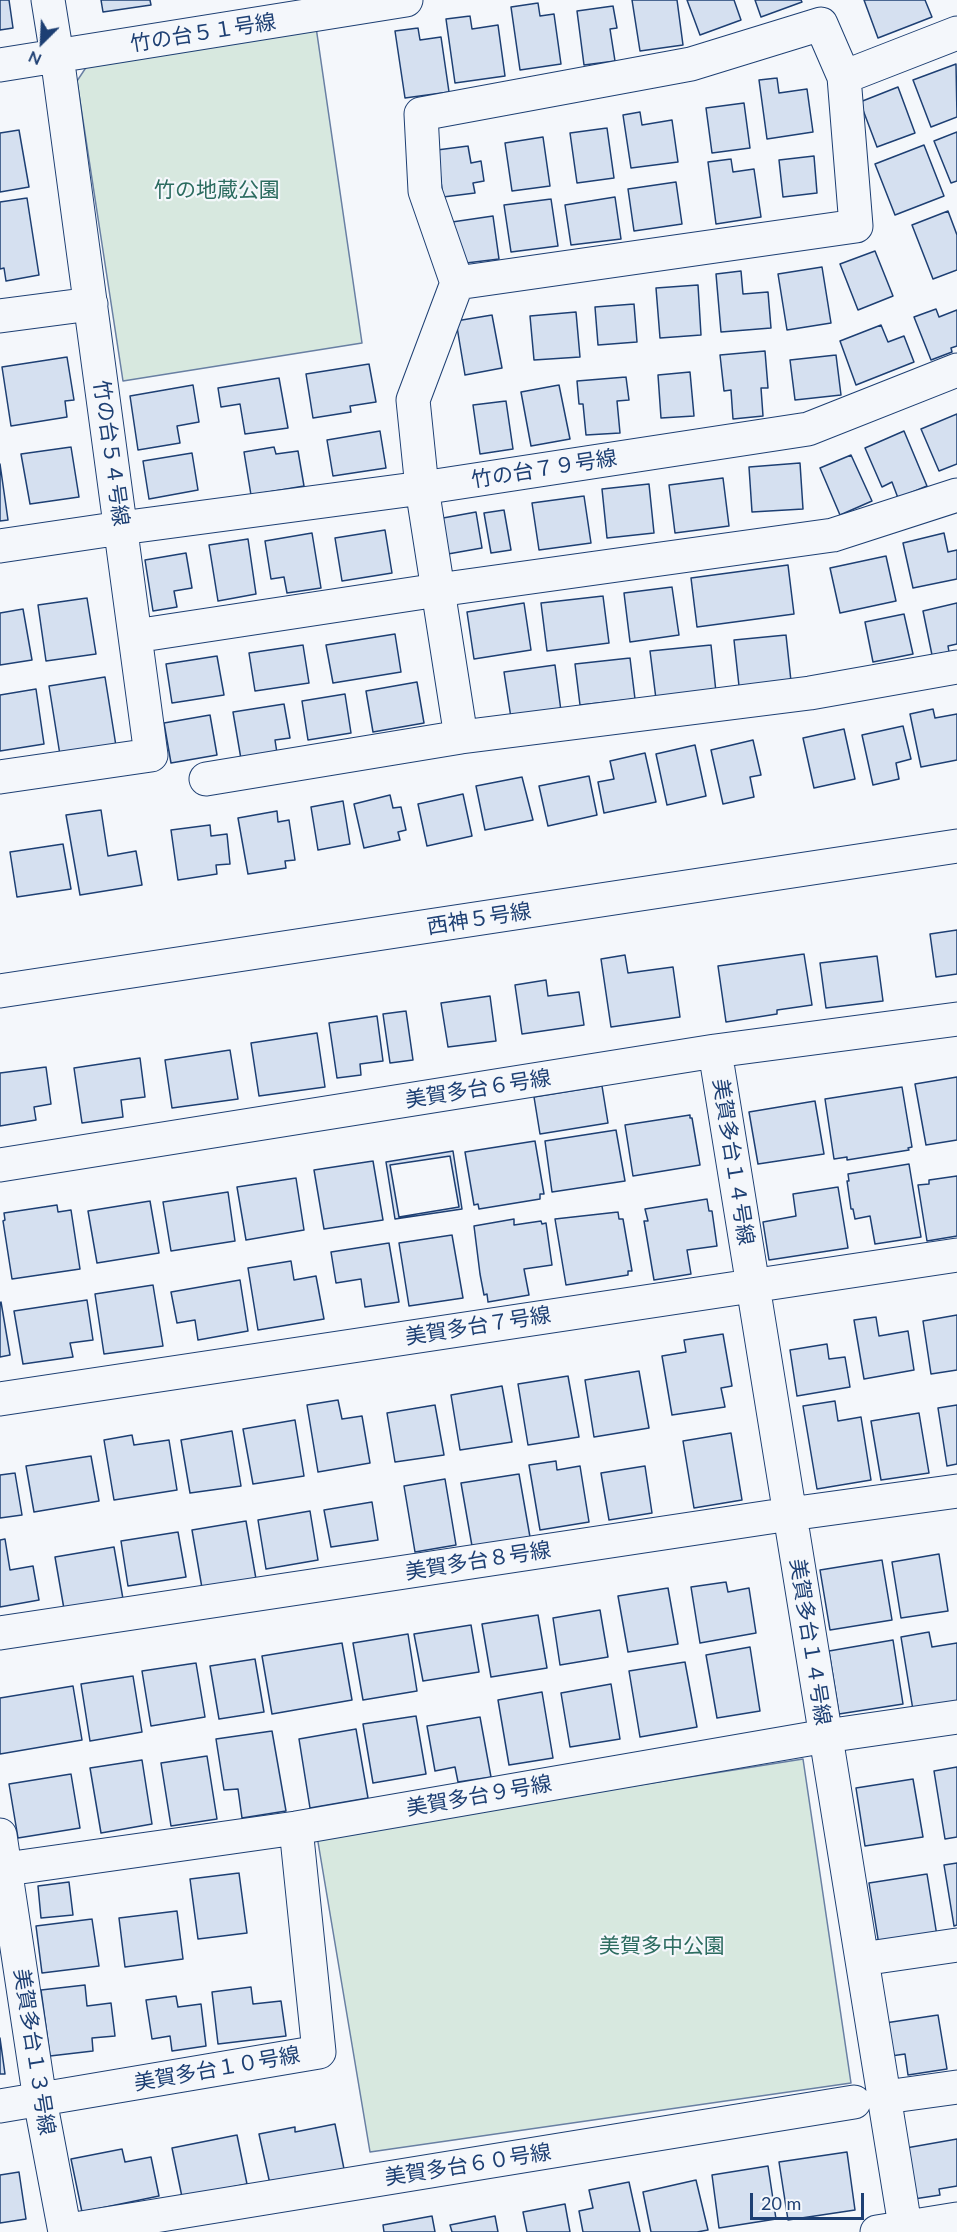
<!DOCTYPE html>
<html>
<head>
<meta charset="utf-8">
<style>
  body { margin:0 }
  #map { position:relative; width:957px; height:2232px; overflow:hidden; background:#f4f7fb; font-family:Lato,sans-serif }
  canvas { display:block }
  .north { position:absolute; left:12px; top:12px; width:60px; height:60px; -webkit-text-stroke:4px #f4f7fb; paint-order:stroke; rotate:204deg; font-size:16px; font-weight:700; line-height:24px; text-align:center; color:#1d3f73 }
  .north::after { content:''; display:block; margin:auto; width:21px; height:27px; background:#1d3f73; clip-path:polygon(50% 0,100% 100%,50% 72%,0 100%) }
  .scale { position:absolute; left:750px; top:2193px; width:114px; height:27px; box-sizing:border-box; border:3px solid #1d3f73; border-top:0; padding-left:8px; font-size:18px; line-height:21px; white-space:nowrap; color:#1d3f73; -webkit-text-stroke:4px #f4f7fb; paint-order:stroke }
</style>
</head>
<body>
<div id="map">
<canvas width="957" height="2232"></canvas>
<div class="north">N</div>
<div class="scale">20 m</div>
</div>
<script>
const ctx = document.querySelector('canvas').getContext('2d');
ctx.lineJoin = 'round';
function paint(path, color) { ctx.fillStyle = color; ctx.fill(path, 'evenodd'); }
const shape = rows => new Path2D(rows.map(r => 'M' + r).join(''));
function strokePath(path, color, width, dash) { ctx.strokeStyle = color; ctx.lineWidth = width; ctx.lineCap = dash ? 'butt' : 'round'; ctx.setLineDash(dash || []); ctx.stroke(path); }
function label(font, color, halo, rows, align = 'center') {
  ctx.font = font + ' Lato,"Noto Sans JP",sans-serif'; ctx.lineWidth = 4.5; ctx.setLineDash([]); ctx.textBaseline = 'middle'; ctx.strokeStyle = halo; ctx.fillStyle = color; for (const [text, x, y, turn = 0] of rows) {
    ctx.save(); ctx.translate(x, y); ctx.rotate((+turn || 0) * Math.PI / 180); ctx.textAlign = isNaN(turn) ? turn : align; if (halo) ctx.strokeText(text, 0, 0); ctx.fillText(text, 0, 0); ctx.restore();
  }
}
const green = shape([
  [316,27,362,343,123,381,77,81,87,66,316,27],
  [803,1759,851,2083,370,2152,317,1836,803,1759]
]);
paint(green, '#d7e8df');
strokePath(green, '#687fa3', 1.5);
const building = shape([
  [0,0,9,0,13,28,0,30,0,0],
  [101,0,150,0,151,5,103,12,101,0],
  [632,0,677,0,683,45,640,51,632,0],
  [687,0,734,0,741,20,700,35,687,0],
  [755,0,801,0,802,2,761,17,755,0],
  [864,0,925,0,932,17,878,38,864,0],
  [538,3,540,16,554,14,561,64,520,70,511,7,538,3],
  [613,6,617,28,610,29,615,61,584,65,577,11,613,6],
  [470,16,472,29,498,25,505,76,455,83,446,19,470,16],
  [418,28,420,40,441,37,449,92,405,98,395,31,418,28],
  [956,64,957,117,931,127,913,80,956,64],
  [777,78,779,93,807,89,813,132,767,139,759,80,777,78],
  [898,87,915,133,877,147,860,102,898,87],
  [744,103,750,148,712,153,706,108,744,103],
  [640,112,642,125,672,120,678,162,631,168,623,115,640,112],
  [607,128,614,178,577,183,570,133,607,128],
  [19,130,29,187,0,192,0,133,19,130],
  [957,132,957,181,951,183,934,141,957,132],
  [543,137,550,186,512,191,505,143,543,137],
  [924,145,944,196,895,215,875,164,924,145],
  [468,146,471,163,481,161,484,181,473,183,475,193,443,197,437,150,468,146],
  [814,156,817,193,783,197,779,160,814,156],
  [731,159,733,172,754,169,761,217,716,224,708,162,731,159],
  [676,182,682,224,634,231,628,189,676,182],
  [615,197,621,239,571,245,565,205,615,197],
  [27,198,39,275,6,281,4,268,0,269,0,202,27,198],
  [551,199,558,246,511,252,504,205,551,199],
  [948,211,957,235,957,270,933,279,912,225,948,211],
  [493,216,499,259,458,264,452,222,493,216],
  [875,251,893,296,858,310,840,264,875,251],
  [822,267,831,323,787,330,778,274,822,267],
  [741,271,743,294,768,292,771,328,721,332,716,274,741,271],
  [698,285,701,335,660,338,656,288,698,285],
  [634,304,637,342,598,345,595,307,634,304],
  [936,309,939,317,957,310,957,346,951,348,952,352,931,360,914,317,936,309],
  [576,312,580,357,534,360,530,316,576,312],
  [492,315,502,368,465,375,456,321,492,315],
  [881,325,888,342,904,336,914,362,856,385,840,341,881,325],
  [765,351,768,388,761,388,763,416,733,419,731,390,724,391,720,355,765,351],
  [836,355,841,395,795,400,790,360,836,355],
  [67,357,74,400,65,401,67,417,11,426,2,367,67,357],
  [369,364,376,402,350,406,351,412,313,418,306,374,369,364],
  [690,372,694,416,661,418,658,375,690,372],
  [626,377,629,400,617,401,620,433,586,435,583,404,579,404,577,381,626,377],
  [279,378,288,428,245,434,240,404,221,407,218,388,279,378],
  [193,385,199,422,177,426,180,443,138,450,130,396,193,385],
  [559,385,570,439,531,446,521,392,559,385],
  [506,401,513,449,480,454,473,405,506,401],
  [957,414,957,464,939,471,921,429,957,414],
  [380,431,386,468,333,476,327,440,380,431],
  [904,431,927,486,898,498,892,482,882,487,865,448,904,431],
  [71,447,79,497,30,504,21,454,71,447],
  [274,447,276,454,298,451,304,486,251,495,244,452,274,447],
  [192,453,198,490,149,499,143,461,192,453],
  [851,455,872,501,840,515,820,468,851,455],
  [800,463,803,509,752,512,749,467,800,463],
  [0,464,8,520,0,521,0,464],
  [723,478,729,526,675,533,669,485,723,478],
  [649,484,654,533,607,538,602,489,649,484],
  [584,496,591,543,539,550,532,503,584,496],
  [504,510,511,550,491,553,484,513,504,510],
  [476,512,482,548,448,554,443,518,476,512],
  [385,530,392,573,342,581,335,538,385,530],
  [312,533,321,588,287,593,284,577,271,579,265,541,312,533],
  [944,533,948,552,957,550,957,579,913,588,903,543,944,533],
  [248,539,256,594,218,601,209,545,248,539],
  [186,553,192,588,174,591,177,607,153,611,145,560,186,553],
  [886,556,896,601,840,613,830,568,886,556],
  [788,565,794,614,697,627,691,578,788,565],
  [672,587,679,635,630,642,624,593,672,587],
  [603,596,609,643,547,651,541,603,603,596],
  [87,598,96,654,46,661,38,605,87,598],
  [524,603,531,650,474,659,467,612,524,603],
  [957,603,957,644,948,646,949,652,932,655,923,611,957,603],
  [23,609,32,660,0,665,0,613,23,609],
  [904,614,913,654,873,662,865,622,904,614],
  [395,634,401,672,333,683,326,645,395,634],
  [786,635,791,681,739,686,734,640,786,635],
  [303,645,309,683,255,691,249,653,303,645],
  [711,645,716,692,656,699,650,651,711,645],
  [217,656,224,695,172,703,166,664,217,656],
  [630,658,635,699,580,705,575,664,630,658],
  [555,665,561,711,511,718,504,672,555,665],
  [105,677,116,746,60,755,49,686,105,677],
  [417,682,424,723,373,732,366,691,417,682],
  [36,689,44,744,0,751,0,695,36,689],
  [345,694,351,733,308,740,302,701,345,694],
  [284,704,290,738,275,740,277,753,241,759,233,712,284,704],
  [933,709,935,718,957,714,957,760,921,767,910,714,933,709],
  [210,715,217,755,171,763,164,723,210,715],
  [903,726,911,759,896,763,899,779,873,785,862,735,903,726],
  [844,729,855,779,814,788,803,738,844,729],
  [753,740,761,775,750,777,754,797,723,804,711,750,753,740],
  [695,745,706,796,667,805,656,754,695,745],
  [645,753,656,802,604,813,598,782,614,779,610,761,645,753],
  [589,776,597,815,548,826,539,786,589,776],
  [522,777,533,820,485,830,476,786,522,777],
  [463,794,472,836,427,846,418,804,463,794],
  [390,795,393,808,401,807,406,830,398,832,400,840,364,848,354,804,390,795],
  [343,801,350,844,318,850,311,807,343,801],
  [101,810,108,856,136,851,142,885,80,895,66,815,101,810],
  [277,811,278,822,289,820,295,860,285,861,286,868,248,874,238,818,277,811],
  [210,825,211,836,227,834,230,864,216,865,217,874,178,880,171,830,210,825],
  [63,844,71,889,17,897,10,852,63,844],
  [957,930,957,974,936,977,930,934,957,930],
  [804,954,812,1005,777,1010,777,1014,726,1022,718,966,804,954],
  [625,955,628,973,673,967,680,1017,611,1027,601,959,625,955],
  [877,956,883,1001,826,1008,820,963,877,956],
  [546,980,548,996,579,992,584,1025,522,1034,515,985,546,980],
  [490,996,496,1041,448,1047,441,1003,490,996],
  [406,1011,413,1060,390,1063,383,1014,406,1011],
  [377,1016,383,1061,360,1064,361,1075,337,1078,329,1023,377,1016],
  [317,1033,325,1087,259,1096,251,1043,317,1033],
  [230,1050,238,1099,172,1108,165,1060,230,1050],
  [140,1058,145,1097,121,1100,123,1117,82,1123,74,1068,140,1058],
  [46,1067,51,1104,34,1107,36,1120,0,1126,0,1073,46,1067],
  [957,1077,957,1140,926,1145,915,1084,957,1077],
  [602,1086,608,1123,540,1134,534,1097,602,1086],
  [902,1087,912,1147,908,1148,909,1150,847,1160,847,1157,834,1159,825,1099,902,1087],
  [815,1101,824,1154,758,1164,749,1112,815,1101],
  [690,1115,690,1118,692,1118,700,1165,633,1176,625,1125,690,1115],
  [616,1130,625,1181,552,1192,545,1141,616,1130],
  [535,1141,544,1194,540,1194,540,1199,479,1209,478,1204,474,1205,465,1152,535,1141],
  [453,1151,462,1209,395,1219,386,1162,453,1151],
  [450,1156,459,1207,399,1217,390,1165,450,1156],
  [373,1161,383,1220,324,1229,314,1170,373,1161],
  [909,1164,921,1237,875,1244,870,1216,855,1219,853,1209,851,1209,847,1181,849,1181,848,1174,909,1164],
  [957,1176,957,1236,927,1241,918,1185,929,1184,929,1180,957,1176],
  [296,1178,304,1230,246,1240,237,1187,296,1178],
  [838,1187,848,1248,769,1260,763,1222,796,1216,793,1194,838,1187],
  [228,1192,235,1241,171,1251,163,1202,228,1192],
  [707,1199,709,1211,712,1211,717,1246,687,1250,691,1274,654,1280,644,1221,648,1221,645,1209,707,1199],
  [150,1201,159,1253,97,1263,88,1211,150,1201],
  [57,1205,58,1212,71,1210,80,1269,12,1279,3,1221,5,1220,4,1213,57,1205],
  [618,1212,619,1219,623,1219,632,1271,628,1271,628,1275,566,1285,555,1219,618,1212],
  [514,1219,514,1225,541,1221,542,1224,546,1223,552,1265,524,1269,529,1295,488,1302,487,1294,484,1295,480,1274,474,1226,514,1219],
  [452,1235,463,1298,409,1306,399,1243,452,1235],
  [389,1243,399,1302,365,1307,361,1279,336,1283,331,1252,389,1243],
  [291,1261,294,1280,316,1276,324,1319,258,1330,248,1268,291,1261],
  [240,1280,248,1331,198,1340,195,1320,177,1323,171,1292,240,1280],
  [153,1285,163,1346,104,1354,95,1294,153,1285],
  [87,1300,93,1340,70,1343,73,1357,23,1364,14,1311,87,1300],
  [1,1302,10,1355,0,1357,0,1303,1,1302],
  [957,1315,957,1370,931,1374,923,1321,957,1315],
  [876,1317,879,1336,908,1331,914,1370,864,1379,854,1320,876,1317],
  [723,1334,732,1386,721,1388,725,1407,672,1415,662,1356,686,1352,684,1340,723,1334],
  [827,1344,829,1359,845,1357,850,1387,797,1396,790,1350,827,1344],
  [639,1371,649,1428,594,1437,585,1380,639,1371],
  [568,1376,579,1437,528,1445,518,1384,568,1376],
  [502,1386,512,1442,460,1450,451,1395,502,1386],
  [338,1400,342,1419,362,1416,370,1463,318,1472,307,1405,338,1400],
  [835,1401,838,1421,861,1417,871,1480,817,1489,803,1406,835,1401],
  [435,1405,444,1455,395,1462,387,1413,435,1405],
  [957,1405,957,1464,947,1466,938,1408,957,1405],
  [919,1413,929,1473,881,1480,871,1421,919,1413],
  [295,1420,304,1476,253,1484,243,1429,295,1420],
  [232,1431,241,1486,190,1493,181,1440,232,1431],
  [731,1433,742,1500,694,1508,683,1441,731,1433],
  [132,1435,134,1445,169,1440,177,1490,114,1500,104,1440,132,1435],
  [91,1456,99,1501,34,1512,26,1466,91,1456],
  [556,1461,557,1470,580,1466,589,1522,540,1530,529,1465,556,1461],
  [645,1466,652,1513,609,1520,601,1473,645,1466],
  [15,1473,22,1515,0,1518,0,1475,15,1473],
  [519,1474,530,1537,472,1546,461,1483,519,1474],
  [445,1479,456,1545,415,1552,404,1486,445,1479],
  [372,1502,378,1540,331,1547,324,1510,372,1502],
  [310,1511,318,1560,266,1569,258,1520,310,1511],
  [246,1521,256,1579,202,1588,192,1530,246,1521],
  [178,1532,186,1577,128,1586,121,1541,178,1532],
  [5,1539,10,1570,33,1566,39,1600,0,1607,0,1540,5,1539],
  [114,1547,123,1599,64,1609,55,1557,114,1547],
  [939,1554,948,1611,901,1618,892,1562,939,1554],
  [882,1560,892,1620,830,1630,820,1570,882,1560],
  [726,1582,728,1592,749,1588,756,1633,700,1643,691,1587,726,1582],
  [668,1588,678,1644,628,1652,618,1596,668,1588],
  [600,1610,608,1657,560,1665,553,1618,600,1610],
  [538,1615,547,1668,491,1677,482,1624,538,1615],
  [471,1625,479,1672,423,1681,414,1634,471,1625],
  [929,1632,932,1647,957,1643,957,1703,913,1710,901,1637,929,1632],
  [408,1634,417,1691,363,1700,353,1643,408,1634],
  [893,1640,903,1704,839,1714,829,1651,893,1640],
  [342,1643,352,1700,272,1714,262,1656,342,1643],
  [750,1647,760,1711,717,1718,706,1655,750,1647],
  [255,1659,264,1712,219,1719,210,1666,255,1659],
  [685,1662,697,1727,640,1737,629,1671,685,1662],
  [196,1663,205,1717,151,1726,142,1671,196,1663],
  [133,1676,142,1732,90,1741,81,1684,133,1676],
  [611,1684,620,1739,570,1747,561,1693,611,1684],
  [73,1686,82,1740,0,1754,0,1698,73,1686],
  [542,1692,553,1758,509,1765,498,1700,542,1692],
  [416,1716,426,1774,373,1783,363,1724,416,1716],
  [480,1717,491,1777,458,1782,455,1767,435,1771,427,1726,480,1717],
  [356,1729,368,1798,310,1808,299,1739,356,1729],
  [272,1731,286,1811,242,1818,238,1789,224,1790,216,1739,272,1731],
  [207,1756,217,1819,171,1826,161,1763,207,1756],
  [142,1760,152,1824,101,1833,90,1768,142,1760],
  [957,1767,957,1837,945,1839,934,1771,957,1767],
  [71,1774,80,1828,18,1838,9,1784,71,1774],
  [913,1779,923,1837,865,1846,856,1788,913,1779],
  [957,1863,957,1925,954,1926,944,1865,957,1863],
  [239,1873,247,1933,198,1939,190,1879,239,1873],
  [927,1874,937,1936,879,1945,869,1883,927,1874],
  [69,1882,73,1915,41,1918,38,1886,69,1882],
  [177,1911,183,1959,125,1967,119,1918,177,1911],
  [92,1919,99,1966,42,1973,36,1926,92,1919],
  [85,1985,87,2006,111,2003,115,2036,92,2038,93,2051,50,2056,41,1990,85,1985],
  [251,1987,253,2004,281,2001,286,2036,218,2044,212,1992,251,1987],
  [176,1996,178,2007,201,2004,206,2046,172,2051,170,2036,152,2039,146,2000,176,1996],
  [938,2015,947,2069,908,2075,905,2054,891,2056,885,2023,938,2015],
  [0,2038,5,2074,0,2074,0,2038],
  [335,2124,344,2169,270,2184,259,2134,295,2127,295,2132,335,2124],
  [237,2135,247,2184,182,2197,172,2148,237,2135],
  [957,2139,957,2186,939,2189,940,2195,914,2199,906,2148,957,2139],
  [122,2149,125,2162,151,2157,159,2196,82,2212,71,2159,122,2149],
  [847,2152,855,2210,788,2220,779,2162,847,2152],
  [768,2166,776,2219,719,2228,712,2175,768,2166],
  [19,2172,26,2219,0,2223,0,2175,19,2172],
  [696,2180,708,2230,697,2232,651,2232,643,2192,696,2180],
  [629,2182,640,2232,583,2232,579,2211,593,2208,589,2190,629,2182],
  [565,2204,570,2232,527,2232,523,2212,565,2204],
  [432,2216,435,2232,384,2232,383,2225,432,2216],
  [495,2216,498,2232,452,2232,450,2225,495,2216]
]);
paint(building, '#d5e0f0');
strokePath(building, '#1d3f73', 1.5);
const minor = shape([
  [0,65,406,0],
  [844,77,957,33],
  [457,283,856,226,844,77,821,24,691,64,421,114,425,191,457,283,413,400,422,488,461,737],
  [0,316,91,304],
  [0,546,121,528,422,488,808,429,957,370],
  [135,636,438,590,833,535,957,495],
  [0,777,151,755,57,56,48,0],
  [206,779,461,737,810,693,957,667],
  [0,991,957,846],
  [715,1051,906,2232],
  [0,1165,715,1051,957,1019],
  [0,1399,957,1255],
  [0,1633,790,1514,957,1491],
  [0,1835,40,2100,65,2232],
  [0,1870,296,1828,826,1736,957,1717],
  [862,1959,957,1945],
  [900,2095,957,2087],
  [0,2106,319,2052,296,1828],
  [81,2228,854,2102],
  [877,2232,957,2219]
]);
strokePath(minor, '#1d3f73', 35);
strokePath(minor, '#f4f7fb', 33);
label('21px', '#1d3f73', '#f4f7fb', [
  ["竹の台５１号線",203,33,-9],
  ["竹の台５４号線",111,453,82],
  ["竹の台７９号線",544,469,-9],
  ["西神５号線",479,919,-9],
  ["美賀多台６号線",478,1089,-9],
  ["美賀多台１４号線",733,1162,81],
  ["美賀多台７号線",478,1326,-9],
  ["美賀多台８号線",478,1561,-9],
  ["美賀多台１４号線",810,1642,81],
  ["美賀多台９号線",479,1796,-10],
  ["美賀多台１３号線",34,2052,81],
  ["美賀多台１０号線",217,2069,-10],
  ["美賀多台６０号線",468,2165,-9]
]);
label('21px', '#2c6c60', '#f4f7fb', [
  ["竹の地蔵公園",217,190],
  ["美賀多中公園",662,1946]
]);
</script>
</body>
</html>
